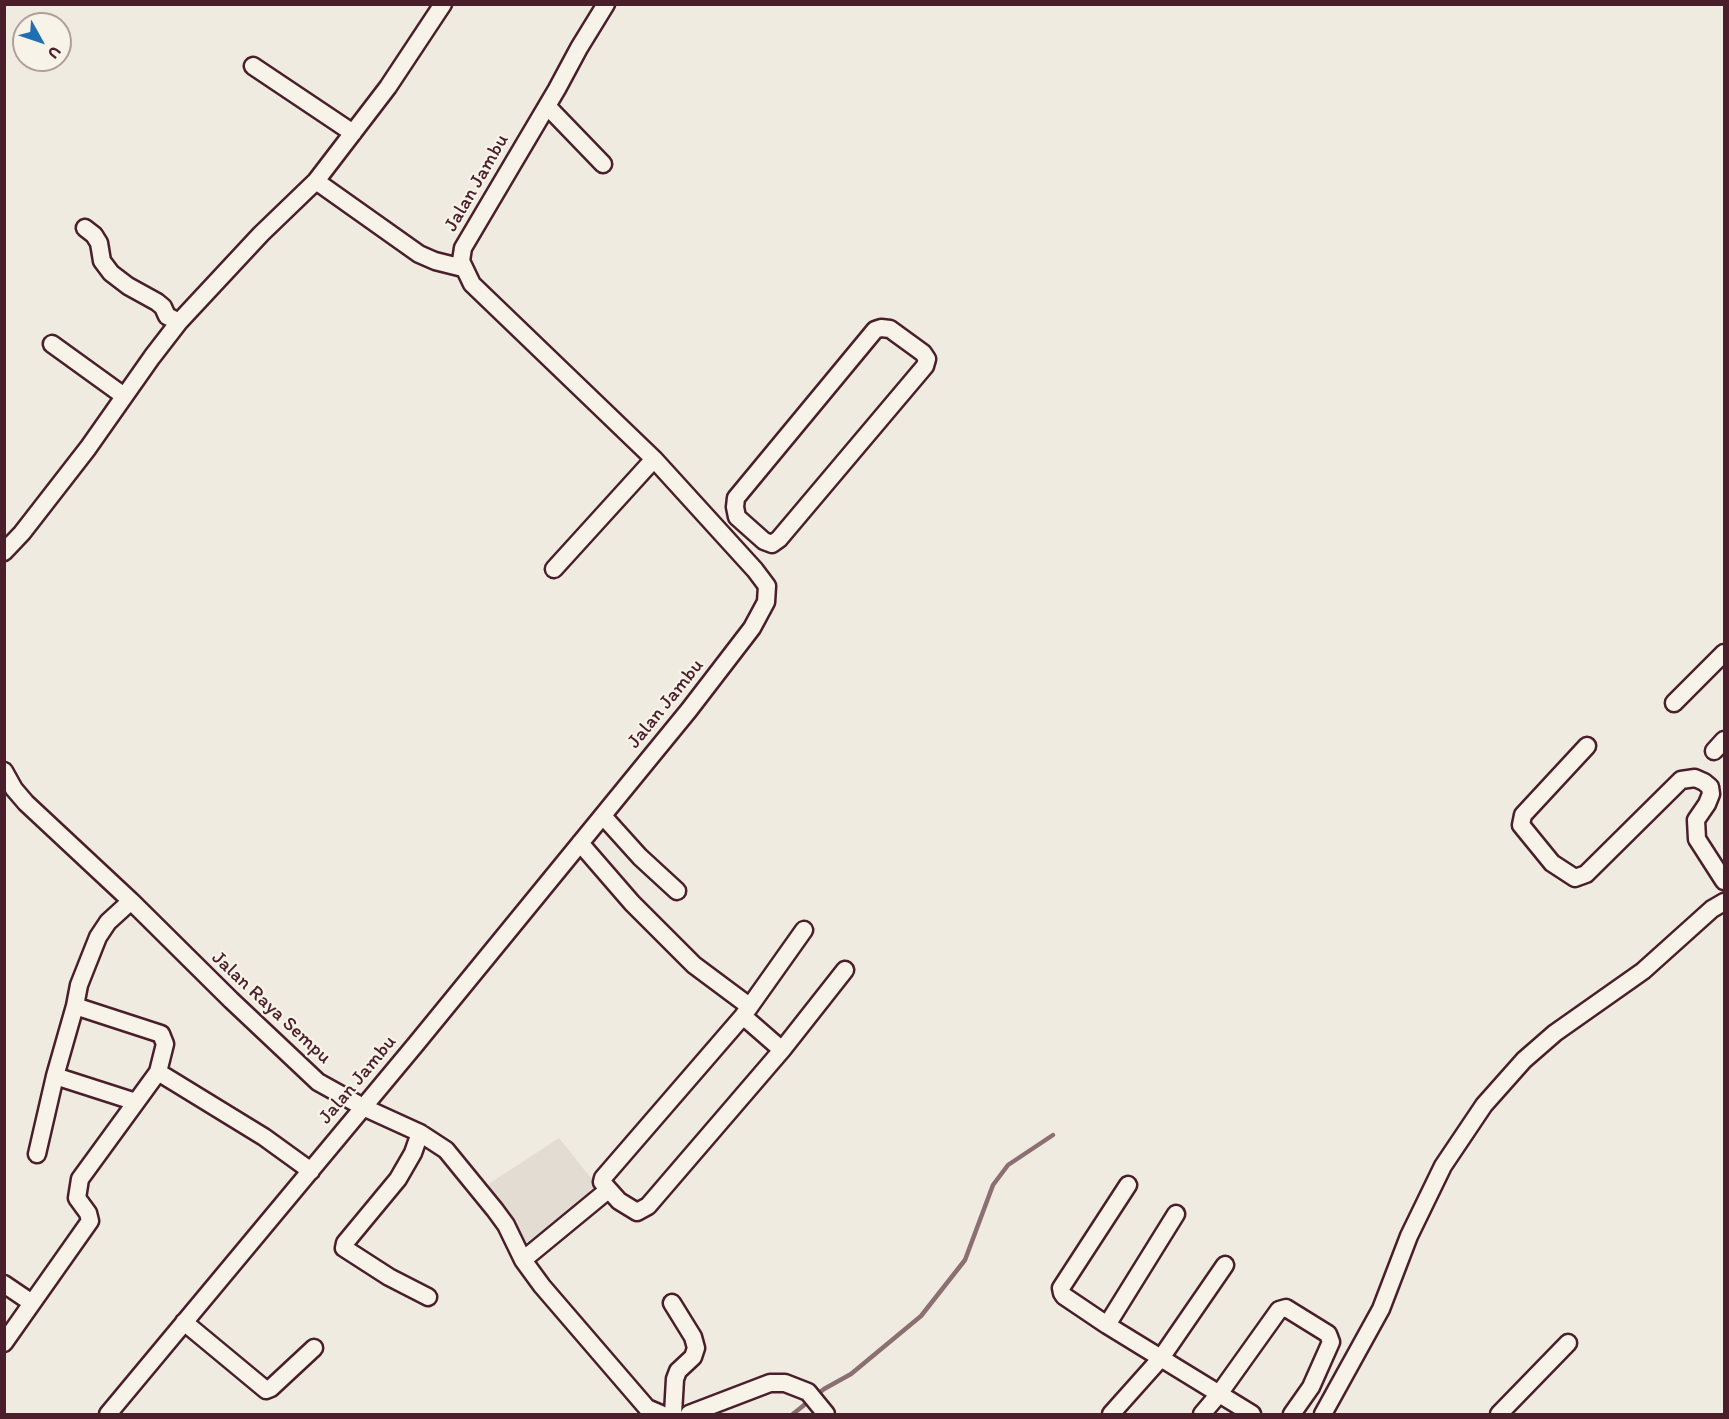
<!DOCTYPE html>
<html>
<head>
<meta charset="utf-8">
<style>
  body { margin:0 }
  #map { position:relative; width:1729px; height:1419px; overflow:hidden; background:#f0ebe0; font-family:Itim,sans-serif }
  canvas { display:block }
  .frame { position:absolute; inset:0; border:6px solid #4a1f2b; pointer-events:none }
  .north { position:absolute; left:12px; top:12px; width:60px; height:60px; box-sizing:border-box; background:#f7f3e8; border:2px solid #b29e9c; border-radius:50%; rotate:130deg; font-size:16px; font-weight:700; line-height:24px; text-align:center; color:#4a1f2b }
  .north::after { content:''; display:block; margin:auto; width:21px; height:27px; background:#1f6fb2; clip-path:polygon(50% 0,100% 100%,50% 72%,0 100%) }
</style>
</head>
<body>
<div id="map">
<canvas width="1729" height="1419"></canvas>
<div class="frame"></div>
<div class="north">U</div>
</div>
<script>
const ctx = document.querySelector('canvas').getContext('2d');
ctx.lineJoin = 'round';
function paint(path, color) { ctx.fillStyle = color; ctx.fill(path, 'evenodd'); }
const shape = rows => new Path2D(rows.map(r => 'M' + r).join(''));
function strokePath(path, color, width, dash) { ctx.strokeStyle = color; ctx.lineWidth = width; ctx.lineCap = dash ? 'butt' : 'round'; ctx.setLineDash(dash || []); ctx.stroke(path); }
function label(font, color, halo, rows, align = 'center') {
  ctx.font = font + ' Itim,sans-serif'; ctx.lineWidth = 4.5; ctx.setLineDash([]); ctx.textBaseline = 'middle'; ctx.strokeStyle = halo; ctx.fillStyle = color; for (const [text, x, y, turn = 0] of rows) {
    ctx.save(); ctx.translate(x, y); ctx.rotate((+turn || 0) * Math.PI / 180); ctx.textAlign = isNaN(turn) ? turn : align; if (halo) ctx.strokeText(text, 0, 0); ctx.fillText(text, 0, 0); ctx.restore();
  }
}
paint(shape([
  [559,1138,599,1188,527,1245,513,1217,487,1185]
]), '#e3dcd2');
strokePath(shape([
  [793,1414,824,1389,851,1374,921,1316,965,1260,993,1185,1008,1165,1053,1135]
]), '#8b6f72', 4.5);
const minor = shape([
  [253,66,353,133],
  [547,106,603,164],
  [316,181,419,254,435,261,463,268],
  [85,228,94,235,99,243,102,261,111,273,128,286,157,302,163,307,167,316,179,322],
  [881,328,890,329,923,353,927,359,925,366,779,539,772,544,764,541,737,517,735,507,736,498,875,330,881,328],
  [52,344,124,396],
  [4,552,22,533,88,448,152,357,179,322,261,234,316,181,388,87,443,4],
  [554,569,654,459],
  [1674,703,1724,653],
  [1587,746,1523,815,1521,825,1552,863,1575,878,1586,874,1681,780,1695,778,1704,782,1710,787,1711,794,1707,804,1696,820,1697,839,1724,881],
  [1714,751,1724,740],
  [4,771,14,789,26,803,131,901,231,1000,318,1082,363,1107,420,1133,446,1150,495,1210,506,1225,523,1260,542,1286,647,1408,661,1414],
  [603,816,640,857,677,891],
  [580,843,632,903,694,965,749,1006],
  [804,930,743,1016,603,1178,602,1182,619,1201,637,1212,648,1206,782,1050,845,970],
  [75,1006,79,985,98,937,108,922,131,901],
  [743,1016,782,1050],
  [158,1072,264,1137,311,1171],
  [55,1076,136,1102],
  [420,1133,413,1153,398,1179,345,1243,344,1248,389,1277,428,1297],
  [1128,1185,1061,1288,1062,1293,1064,1296,1107,1325,1252,1414],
  [523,1260,608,1190],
  [4,1284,32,1303],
  [672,1303,693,1337,696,1348,693,1357,678,1371,675,1379,673,1414],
  [184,1322,266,1390,271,1388,314,1348],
  [1107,1325,1176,1214],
  [4,1343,90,1221,88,1213,77,1198,80,1179,158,1072,165,1044,161,1034,75,1006,55,1076,37,1154],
  [108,1414,416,1044,689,710,752,628,766,602,767,586,755,570,654,459,472,284,461,261,463,248,557,89,579,48,606,4],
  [689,1414,770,1383,785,1383,808,1392,826,1414],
  [1111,1414,1161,1358,1225,1265],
  [1202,1414,1219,1394,1279,1310,1286,1308,1328,1334,1331,1342,1311,1387,1292,1414],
  [1323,1414,1381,1309,1409,1236,1443,1166,1484,1105,1524,1060,1555,1033,1643,971,1712,909,1724,902],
  [1499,1414,1568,1343]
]);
strokePath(minor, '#4a1f2b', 21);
strokePath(minor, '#f7f3e8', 16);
label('20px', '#4a1f2b', '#f7f3e8', [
  ["Jalan Jambu",477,183,-60],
  ["Jalan Jambu",666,704,-51],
  ["Jalan Raya Sempu",271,1008,43],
  ["Jalan Jambu",358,1080,-50]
]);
</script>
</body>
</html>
